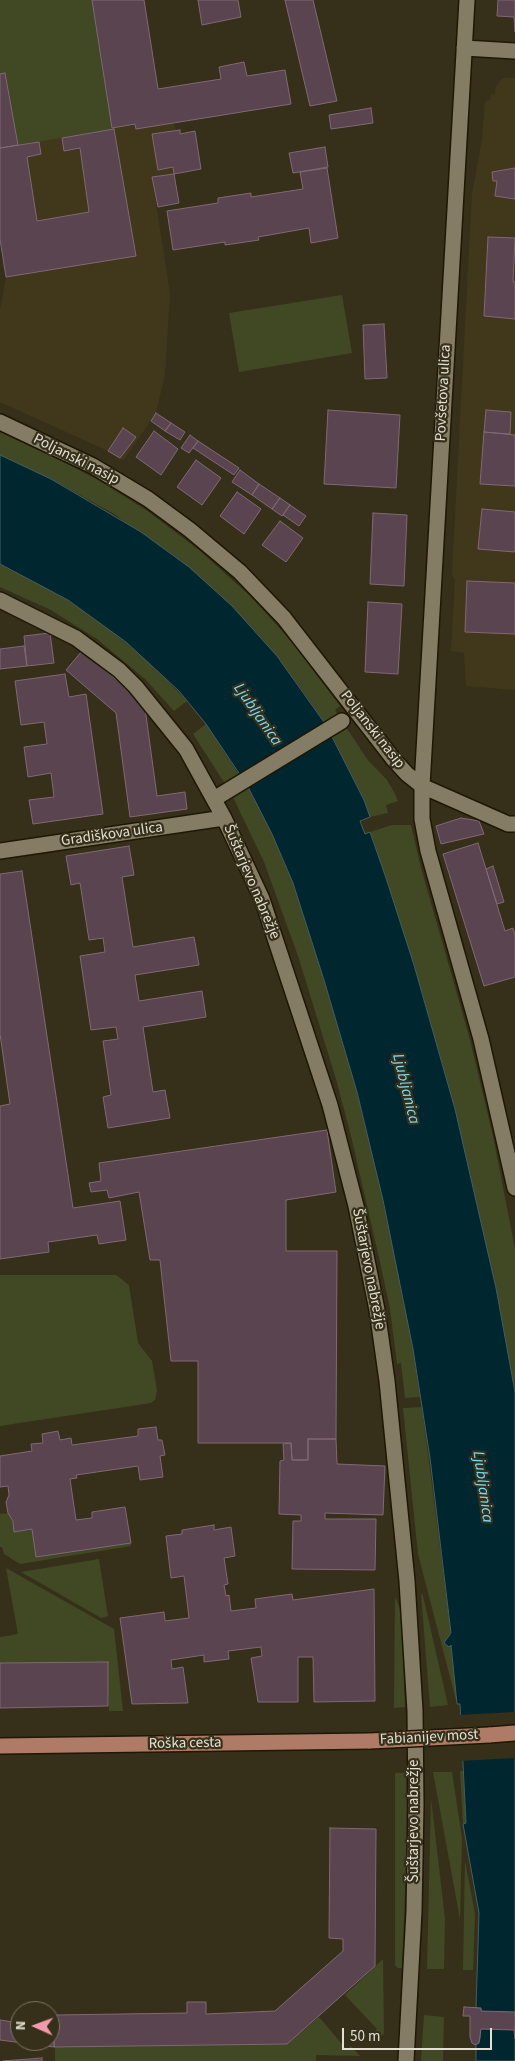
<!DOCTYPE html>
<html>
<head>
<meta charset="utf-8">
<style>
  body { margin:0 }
  #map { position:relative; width:515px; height:2061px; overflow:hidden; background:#36301b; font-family:"Source Sans 3",sans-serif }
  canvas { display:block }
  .north { position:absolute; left:10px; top:2001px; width:50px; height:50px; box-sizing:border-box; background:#36301b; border:1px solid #7b7665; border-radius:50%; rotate:272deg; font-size:14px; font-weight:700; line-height:20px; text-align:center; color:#e3dfd3 }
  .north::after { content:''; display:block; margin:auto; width:18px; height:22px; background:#f29aad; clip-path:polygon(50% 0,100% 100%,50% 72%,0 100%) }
  .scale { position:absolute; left:342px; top:2028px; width:150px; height:22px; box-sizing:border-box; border:2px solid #e3dfd3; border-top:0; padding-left:6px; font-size:15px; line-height:18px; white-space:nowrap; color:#e3dfd3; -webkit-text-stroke:4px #36301b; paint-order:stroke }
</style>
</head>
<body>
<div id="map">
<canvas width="515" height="2061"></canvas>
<div class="north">N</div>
<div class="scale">50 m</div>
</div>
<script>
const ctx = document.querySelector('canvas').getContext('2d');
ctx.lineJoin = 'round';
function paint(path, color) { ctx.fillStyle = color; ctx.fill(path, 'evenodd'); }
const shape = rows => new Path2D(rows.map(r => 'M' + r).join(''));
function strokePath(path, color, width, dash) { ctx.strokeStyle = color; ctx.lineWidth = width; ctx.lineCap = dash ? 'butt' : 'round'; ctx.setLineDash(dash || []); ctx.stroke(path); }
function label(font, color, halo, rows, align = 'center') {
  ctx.font = font + ' "Source Sans 3",sans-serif'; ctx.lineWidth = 4.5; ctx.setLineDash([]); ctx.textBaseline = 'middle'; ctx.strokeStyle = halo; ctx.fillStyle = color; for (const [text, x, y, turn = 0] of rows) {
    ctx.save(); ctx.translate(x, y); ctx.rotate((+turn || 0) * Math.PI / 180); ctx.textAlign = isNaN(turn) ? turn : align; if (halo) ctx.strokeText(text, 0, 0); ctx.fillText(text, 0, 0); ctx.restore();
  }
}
paint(shape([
  [0,0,92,0,112,128,135,124,174,123,176,131,152,135,158,170,173,167,174,174,152,178,170,293,165,374,156,413,123,461,108,451,0,402,0,310,6,277,0,239],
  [503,78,515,78,515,690,466,686,464,653,451,651,455,580,452,574,472,195,482,139,485,101,490,100,491,95,495,93,496,86]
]), '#41381c');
paint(shape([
  [0,0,92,0,112,128,114,129,18,145,5,74,0,74],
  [342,295,352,353,239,372,229,313],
  [0,432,64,462,98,480,146,510,199,550,250,596,293,643,340,706,335,710,340,718,326,725,300,687,255,631,116,515,51,479,0,455],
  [0,564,44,585,92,616,145,658,187,701,174,711,145,679,97,639,51,610,0,587],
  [206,724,241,778,227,787,193,734],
  [344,724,367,759,387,780,394,792,398,801,386,805,388,813,370,817,364,800,330,733],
  [247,785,272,834,293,883,324,980,357,1092,372,1151,402,1290,413,1349,420,1397,405,1398,401,1363,397,1364,390,1309,380,1262,351,1136,336,1079,298,956,264,862,231,793],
  [392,825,411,825,421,868,469,1036,493,1136,515,1249,515,1392,496,1288,455,1109,414,965,370,832],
  [0,1275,116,1275,129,1285,138,1343,152,1361,157,1390,155,1400,151,1403,0,1426],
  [422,1407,451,1633,444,1643,451,1644,457,1704,418,1554,403,1408],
  [8,1513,13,1521,14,1532,32,1529,98,1547,131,1543,131,1546,20,1564,4,1554,2,1547,0,1547,0,1514],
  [99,1559,108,1616,101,1618,21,1572],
  [6,1568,114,1629,123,1711,109,1711,107,1662,0,1663,0,1637,18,1634],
  [421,1593,423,1596,448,1705,430,1707],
  [395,1597,401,1611,405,1707,394,1708],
  [460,1771,463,1771,466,1824,463,1824],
  [433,1772,452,1772,462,1838,460,1919],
  [395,1773,406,1773,407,1841,402,1968,398,1968,395,1965],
  [431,1798,445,1919,444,1969,427,1969],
  [465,1861,475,1914,473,1970,463,1970],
  [383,1959,384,2033,381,2037,375,2032,377,2029,345,1995],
  [424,2015,444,2017,443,2061,421,2061],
  [319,2017,347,2050,351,2046,360,2056,316,2055,316,2061,55,2061,55,2047,287,2044]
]), '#404923');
const water = shape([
  [0,455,51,479,141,532,189,567,232,606,277,656,326,725,364,800,370,817,360,821,365,834,370,832,386,878,414,965,455,1109,496,1288,515,1392,515,2061,476,2061,476,2045,480,2039,481,2009,476,2008,479,1913,463,1824,466,1823,460,1704,457,1704,451,1645,449,1647,444,1643,451,1633,430,1458,413,1349,383,1200,357,1092,324,980,293,883,272,834,247,785,206,724,179,691,126,642,68,600,0,564,0,455]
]);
paint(water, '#002630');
strokePath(water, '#445e61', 1);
paint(shape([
  [515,1712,515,1758,460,1761,458,1715]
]), '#36301b');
const building = shape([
  [92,0,144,0,158,89,221,79,219,67,244,62,247,76,285,70,291,104,136,129,135,124,112,128,92,0],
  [198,0,238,0,241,17,202,25,198,0],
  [285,0,313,0,337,101,310,106,285,0],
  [498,0,515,0,515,32,514,17,497,16,498,0],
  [5,73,18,145,0,148,0,74,5,73],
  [371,108,373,123,331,129,329,115,371,108],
  [114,129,136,256,6,277,0,239,0,148,39,142,41,154,27,157,37,221,89,212,80,148,64,151,62,138,114,129],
  [180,130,180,134,195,131,201,169,174,174,173,167,158,170,152,134,180,130],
  [325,147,328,167,293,173,289,153,325,147],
  [327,168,338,238,311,243,309,228,258,237,259,240,225,245,225,242,173,250,167,211,218,203,218,198,251,193,251,197,303,189,300,172,327,168],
  [515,168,515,199,495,196,497,181,493,181,492,172,515,168],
  [174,174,179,203,158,207,152,177,174,174],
  [488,237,515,238,513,282,515,282,515,319,484,316,488,237],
  [384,324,387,378,365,379,363,325,384,324],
  [328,410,400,415,396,488,324,484,328,410],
  [486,410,511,412,510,434,484,432,486,410],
  [156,413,171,423,165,431,151,421,156,413],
  [171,423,185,432,180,440,165,431,171,423],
  [123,428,136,437,120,458,108,451,123,428],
  [154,431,178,449,161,475,136,457,154,431],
  [484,432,515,435,515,486,480,484,484,432],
  [190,435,198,441,189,453,181,448,190,435],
  [198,441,239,468,234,475,193,448,198,441],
  [196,460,221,478,202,505,177,487,196,460],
  [240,470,259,484,252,495,232,482,240,470],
  [259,484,280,498,272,509,252,495,259,484],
  [237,492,261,509,244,534,220,516,237,492],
  [280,498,290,505,282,516,272,509,280,498],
  [290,505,306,516,299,526,283,515,290,505],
  [482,509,515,512,515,552,478,549,482,509],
  [373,513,407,515,404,586,370,584,373,513],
  [280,521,303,538,286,562,262,545,280,521],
  [467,581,515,583,515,634,465,632,467,581],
  [368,602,402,604,398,674,365,672,368,602],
  [50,633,54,663,27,666,24,636,50,633],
  [24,646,27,666,0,669,0,649,24,646],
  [82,651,125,687,145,708,157,796,185,792,187,809,130,817,116,713,66,670,82,651],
  [65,674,69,697,86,694,103,814,33,824,29,800,54,797,51,773,28,777,24,747,47,744,44,722,21,725,15,681,65,674],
  [461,818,479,821,484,834,441,844,436,826,461,818],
  [478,843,505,931,513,928,515,935,515,977,484,986,443,854,478,843],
  [129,846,134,875,122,877,133,947,194,937,199,965,135,975,139,1001,202,991,206,1017,143,1027,153,1092,165,1090,170,1118,108,1128,103,1097,111,1095,103,1041,118,1039,116,1027,91,1030,80,956,105,952,103,938,89,940,80,883,71,885,66,856,129,846],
  [493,866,504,902,497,904,486,869,493,866],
  [22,871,73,1208,120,1201,126,1240,99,1244,97,1235,48,1242,49,1252,0,1259,0,1106,10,1104,0,1034,0,874,22,871],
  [327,1130,336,1192,286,1200,286,1251,337,1251,336,1439,308,1439,308,1460,292,1460,291,1443,198,1443,198,1361,171,1361,160,1260,150,1260,139,1192,109,1198,107,1190,91,1192,89,1183,101,1181,99,1163,327,1130],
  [156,1427,158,1440,162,1440,165,1455,160,1456,163,1477,140,1480,138,1466,76,1475,77,1478,70,1479,76,1520,92,1518,92,1512,125,1507,131,1543,36,1557,32,1529,14,1532,13,1521,8,1513,6,1502,9,1495,8,1486,0,1487,0,1456,32,1451,31,1444,43,1443,42,1434,58,1431,60,1440,71,1438,72,1445,138,1436,138,1429,156,1427],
  [308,1439,336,1439,337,1464,385,1466,383,1515,325,1513,325,1519,376,1519,375,1570,292,1569,293,1521,301,1521,301,1515,279,1514,280,1461,284,1460,283,1444,291,1443,292,1460,308,1460,308,1439],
  [214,1525,214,1530,231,1527,235,1556,224,1558,228,1584,224,1585,226,1596,229,1595,231,1611,256,1608,255,1599,292,1594,293,1600,374,1589,375,1701,314,1702,313,1657,298,1657,298,1702,258,1702,251,1658,262,1656,261,1647,228,1651,229,1659,204,1662,204,1655,171,1660,172,1669,183,1667,188,1703,132,1704,120,1618,164,1612,165,1621,189,1618,184,1576,171,1578,166,1536,182,1534,182,1530,214,1525],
  [108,1662,108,1706,0,1708,0,1663,108,1662],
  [330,1828,376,1829,375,1966,287,2044,54,2047,56,2015,187,2013,187,2002,206,2002,206,2014,275,2011,343,1951,343,1939,329,1938,330,1828],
  [464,2007,481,2008,481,2011,515,2012,515,2039,514,2030,481,2029,479,2043,475,2045,472,2043,470,2037,470,2016,463,2016,464,2007],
  [0,2020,20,2023,20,2041,50,2041,50,2027,55,2027,54,2047,0,2040,0,2020],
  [42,2058,42,2061,3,2061,42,2058]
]);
paint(building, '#5a444f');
strokePath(building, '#806875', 1);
const minor = shape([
  [467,0,422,786,422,819,428,851,481,1039,515,1188],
  [464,48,515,51],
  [0,422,93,466,148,499,190,530,240,572,284,618,394,760,407,774,422,786,508,824,515,824],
  [0,600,76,638,119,670,136,687,186,749,224,818,262,899,330,1105,356,1206,377,1310,387,1381,407,1581,415,1711,416,1805,414,1911,406,2061],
  [214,799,342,721],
  [0,851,224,818]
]);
const major = shape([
  [489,1735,515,1733],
  [0,1746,370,1741]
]);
strokePath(minor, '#1e1704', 18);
strokePath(major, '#1e1704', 18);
strokePath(minor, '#847c65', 15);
strokePath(major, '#af7b66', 15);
const majorBridge = shape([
  [370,1741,489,1735]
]);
strokePath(majorBridge, '#1e1704', 18, []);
strokePath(majorBridge, '#af7b66', 15);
label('15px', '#e3dfd3', '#36301b', [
  ["Povšetova ulica",444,393,-87],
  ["Poljanski nasip",76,460,27],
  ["Poljanski nasip",372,730,52],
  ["Gradiškova ulica",112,835,-8],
  ["Šuštarjevo nabrežje",251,882,67],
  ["Šuštarjevo nabrežje",368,1269,79],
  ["Fabianijev most",429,1738,-3],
  ["Roška cesta",185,1744,-1],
  ["Šuštarjevo nabrežje",415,1821,-90]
]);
label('italic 16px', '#73defe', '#36301b', [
  ["Ljubljanica",257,715,55],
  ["Ljubljanica",405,1089,76],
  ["Ljubljanica",482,1487,82]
]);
</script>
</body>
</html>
